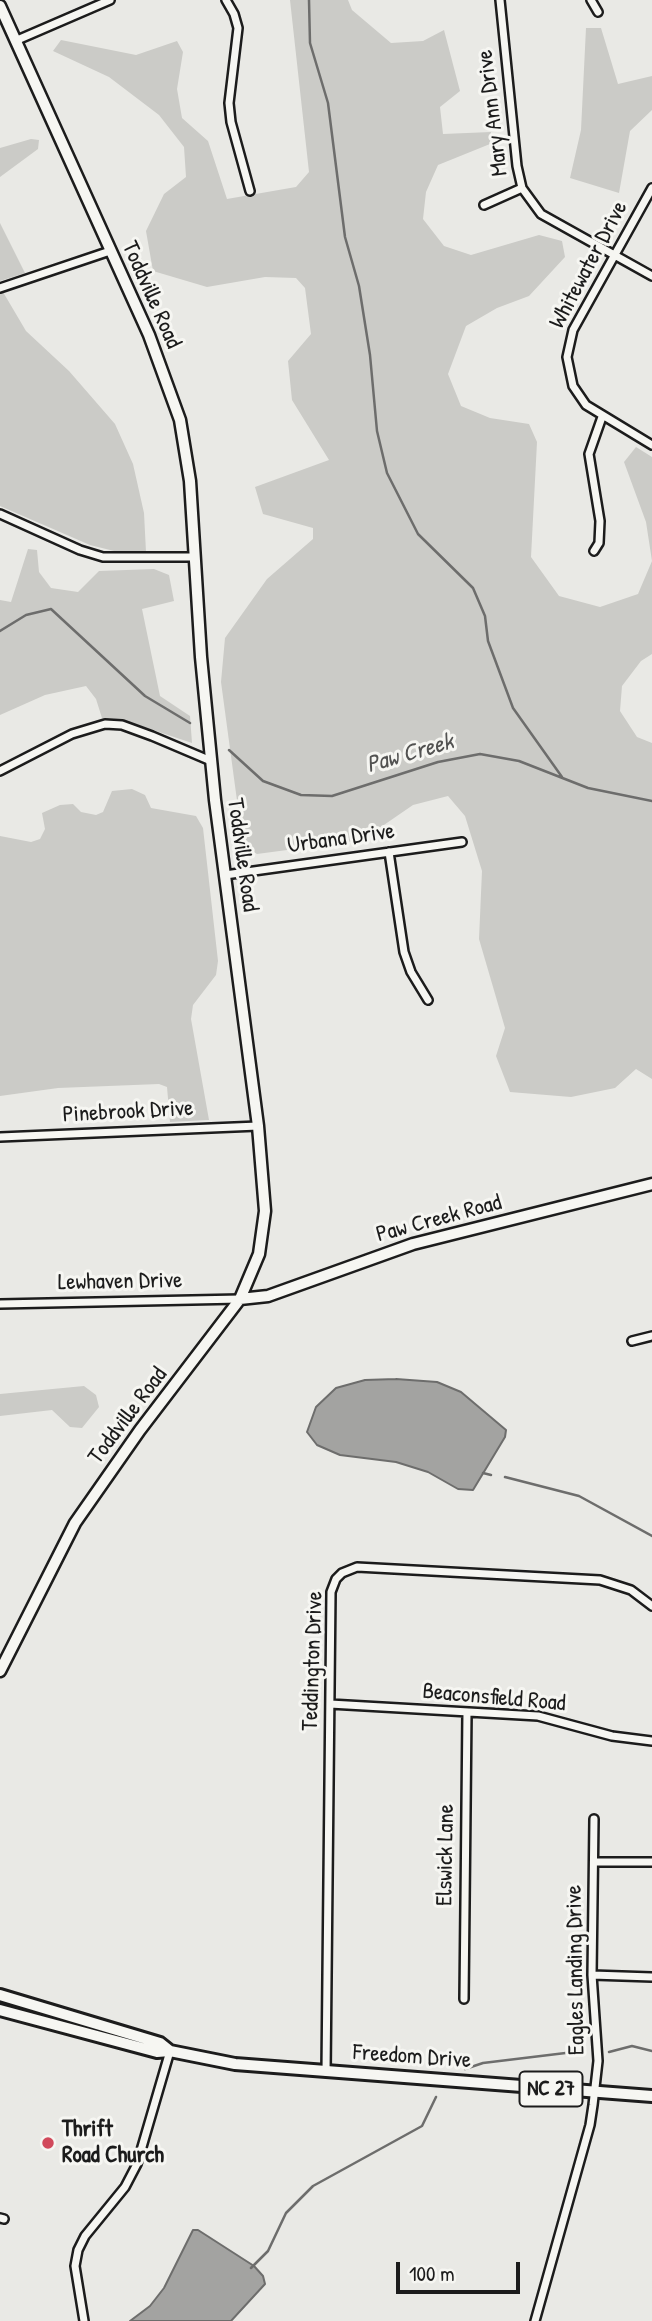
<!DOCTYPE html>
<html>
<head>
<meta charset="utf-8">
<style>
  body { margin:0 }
  #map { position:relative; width:652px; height:2321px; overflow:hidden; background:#e9e9e5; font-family:"Patrick Hand",sans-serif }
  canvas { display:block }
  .scale { position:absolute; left:396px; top:2262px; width:124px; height:32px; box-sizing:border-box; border:4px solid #1c1c1c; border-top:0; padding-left:9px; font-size:21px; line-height:24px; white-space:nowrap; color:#1c1c1c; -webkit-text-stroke:5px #f6f6f2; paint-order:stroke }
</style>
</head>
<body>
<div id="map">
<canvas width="652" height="2321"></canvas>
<div class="scale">100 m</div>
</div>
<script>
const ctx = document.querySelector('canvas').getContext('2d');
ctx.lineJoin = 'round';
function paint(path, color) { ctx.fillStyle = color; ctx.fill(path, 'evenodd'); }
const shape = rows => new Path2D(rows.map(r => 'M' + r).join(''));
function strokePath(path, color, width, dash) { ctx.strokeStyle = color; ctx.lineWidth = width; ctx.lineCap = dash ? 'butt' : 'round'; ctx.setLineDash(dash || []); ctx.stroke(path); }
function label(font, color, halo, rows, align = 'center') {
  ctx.font = font + ' "Patrick Hand",sans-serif'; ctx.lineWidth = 6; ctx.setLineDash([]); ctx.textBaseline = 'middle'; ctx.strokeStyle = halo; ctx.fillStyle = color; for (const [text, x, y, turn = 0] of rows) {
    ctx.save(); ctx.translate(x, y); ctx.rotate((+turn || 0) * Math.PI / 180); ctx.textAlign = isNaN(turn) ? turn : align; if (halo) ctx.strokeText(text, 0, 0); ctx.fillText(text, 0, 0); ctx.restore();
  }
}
paint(shape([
  [290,0,348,0,352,10,391,43,423,41,444,30,460,91,440,107,443,134,491,132,490,144,438,165,426,192,423,219,444,246,471,255,539,235,562,241,565,257,529,296,497,308,466,326,448,374,461,406,490,418,529,424,537,442,531,557,559,596,600,607,638,594,652,561,646,522,624,462,636,447,652,457,652,654,641,661,622,686,620,711,637,737,652,743,652,1079,636,1069,615,1088,571,1097,510,1092,496,1056,505,1028,479,939,482,871,465,816,448,796,413,805,362,840,257,854,243,845,221,682,225,638,267,579,313,539,313,528,263,514,255,487,329,460,292,400,288,361,311,334,305,288,296,278,265,277,207,287,153,271,146,231,164,194,186,177,184,147,159,115,109,77,53,51,61,40,136,55,177,41,183,52,177,89,182,118,208,141,227,199,296,187,309,172],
  [586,28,601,28,618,84,652,76,652,110,630,131,619,193,570,178,581,130],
  [31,139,39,140,38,149,0,177,0,148],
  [0,223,25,273,0,281],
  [3,292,26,331,69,371,115,424,133,464,144,513,146,552,118,552,90,545,0,506,0,294],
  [28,549,37,550,39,572,51,588,78,592,99,571,154,569,169,575,174,601,142,609,160,696,190,716,192,743,135,724,102,718,96,699,86,686,45,695,0,715,0,600,11,602],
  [132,789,145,795,151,808,196,816,203,828,218,961,216,975,193,1005,191,1019,209,1120,170,1122,167,1087,159,1084,58,1088,0,1096,0,836,31,842,40,839,45,829,42,813,60,805,73,804,81,812,96,815,103,812,112,791],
  [84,1386,96,1395,99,1407,82,1428,70,1427,52,1410,0,1416,0,1394]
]), '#cbcbc7');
const water = shape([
  [396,1379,437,1382,461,1392,506,1430,505,1437,473,1490,458,1489,428,1472,396,1462,340,1455,317,1445,307,1432,316,1407,336,1388,365,1380,396,1379],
  [193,2230,198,2230,254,2266,263,2276,265,2284,231,2321,130,2321,150,2306,164,2288,193,2230]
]);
paint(water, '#a3a3a1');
strokePath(water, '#6d6d6c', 2);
strokePath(shape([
  [309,0,310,43,328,103,345,237,359,286,370,355,377,431,387,473,418,534,473,588,485,616,488,641,513,708,562,777],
  [0,631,26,615,51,609,145,696,190,723],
  [229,750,263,781,301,795,332,796,438,762,480,754,519,761,588,788,652,801],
  [483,1473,491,1475],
  [505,1477,579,1496,652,1536],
  [609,2052,632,2046,652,2051],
  [465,2069,483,2063,582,2051],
  [251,2268,268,2251,286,2213,313,2186,422,2126,436,2097]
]), '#6d6d6c', 2.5);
const street = shape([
  [226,0,234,14,238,28,229,103,231,122,250,191],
  [500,0,517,166,522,188,541,214,652,276],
  [591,0,598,12],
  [15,41,110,0],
  [652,188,573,330,567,357,573,386,586,405,652,445],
  [484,205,522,188],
  [0,288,110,251],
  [0,514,80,550,103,557,195,557],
  [594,551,599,543,600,521,589,454,602,417],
  [0,771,72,734,105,724,122,725,152,736,211,761],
  [389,852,404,952,411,972,428,1000],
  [225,875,462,842],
  [0,1137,258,1126],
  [0,1304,240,1299],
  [632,1341,652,1336],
  [330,1704,538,1716,612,1736,652,1741],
  [595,1862,652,1862],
  [592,1975,652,1977],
  [464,1999,467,1712],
  [326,2072,331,1592,336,1579,342,1573,357,1567,600,1580,631,1590,652,1606],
  [0,2218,4,2219],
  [84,2321,75,2266,78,2250,85,2236,125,2187,137,2164,170,2051],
  [535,2321,590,2125,593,2105,598,2061,592,1975,594,1819]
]);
const secondary = shape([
  [0,6,149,335,180,420,190,481,201,657,215,800,258,1126,265,1211,259,1254,240,1299,140,1430,75,1523,0,1671],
  [240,1299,268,1296,413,1244,652,1184]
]);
const primary = shape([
  [0,1995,160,2043,170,2051],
  [0,2010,157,2052,170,2051,235,2064,652,2096]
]);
strokePath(street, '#1c1c1c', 12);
strokePath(secondary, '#1c1c1c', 15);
strokePath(primary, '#1c1c1c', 16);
strokePath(street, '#f6f6f2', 7);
strokePath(secondary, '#f6f6f2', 10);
strokePath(primary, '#f6f6f2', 10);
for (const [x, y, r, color] of [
  [48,2143,7,"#d1495b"]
]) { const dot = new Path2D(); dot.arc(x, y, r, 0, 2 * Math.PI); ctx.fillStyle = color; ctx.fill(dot); strokePath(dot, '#f6f6f2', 2.5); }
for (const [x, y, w] of [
  [551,2089,63]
]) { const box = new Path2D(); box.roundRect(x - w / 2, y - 17.5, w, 35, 5); ctx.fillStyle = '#f6f6f2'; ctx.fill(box); strokePath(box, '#1c1c1c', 2); }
label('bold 21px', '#1c1c1c', null, [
  ["NC 27",551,2089]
]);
label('23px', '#1c1c1c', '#f6f6f2', [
  ["Mary Ann Drive",493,113,-97],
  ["Whitewater Drive",589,265,-62],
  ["Toddville Road",151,295,66],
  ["Urbana Drive",341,839,-8],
  ["Toddville Road",242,855,82],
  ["Pinebrook Drive",128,1112,-3],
  ["Paw Creek Road",439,1219,-15],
  ["Lewhaven Drive",120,1282,-1],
  ["Toddville Road",128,1416,-53],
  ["Teddington Drive",313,1661,-88],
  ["Beaconsfield Road",494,1698,5],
  ["Elswick Lane",446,1855,-89],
  ["Eagles Landing Drive",576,1970,-91],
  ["Freedom Drive",412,2057,4]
]);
label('bold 23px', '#1c1c1c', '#f6f6f2', [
  ["Thrift",62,2130],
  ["Road Church",62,2156]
], 'left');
label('italic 24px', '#525251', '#f6f6f2', [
  ["Paw Creek",410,754,-16]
]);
</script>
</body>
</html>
